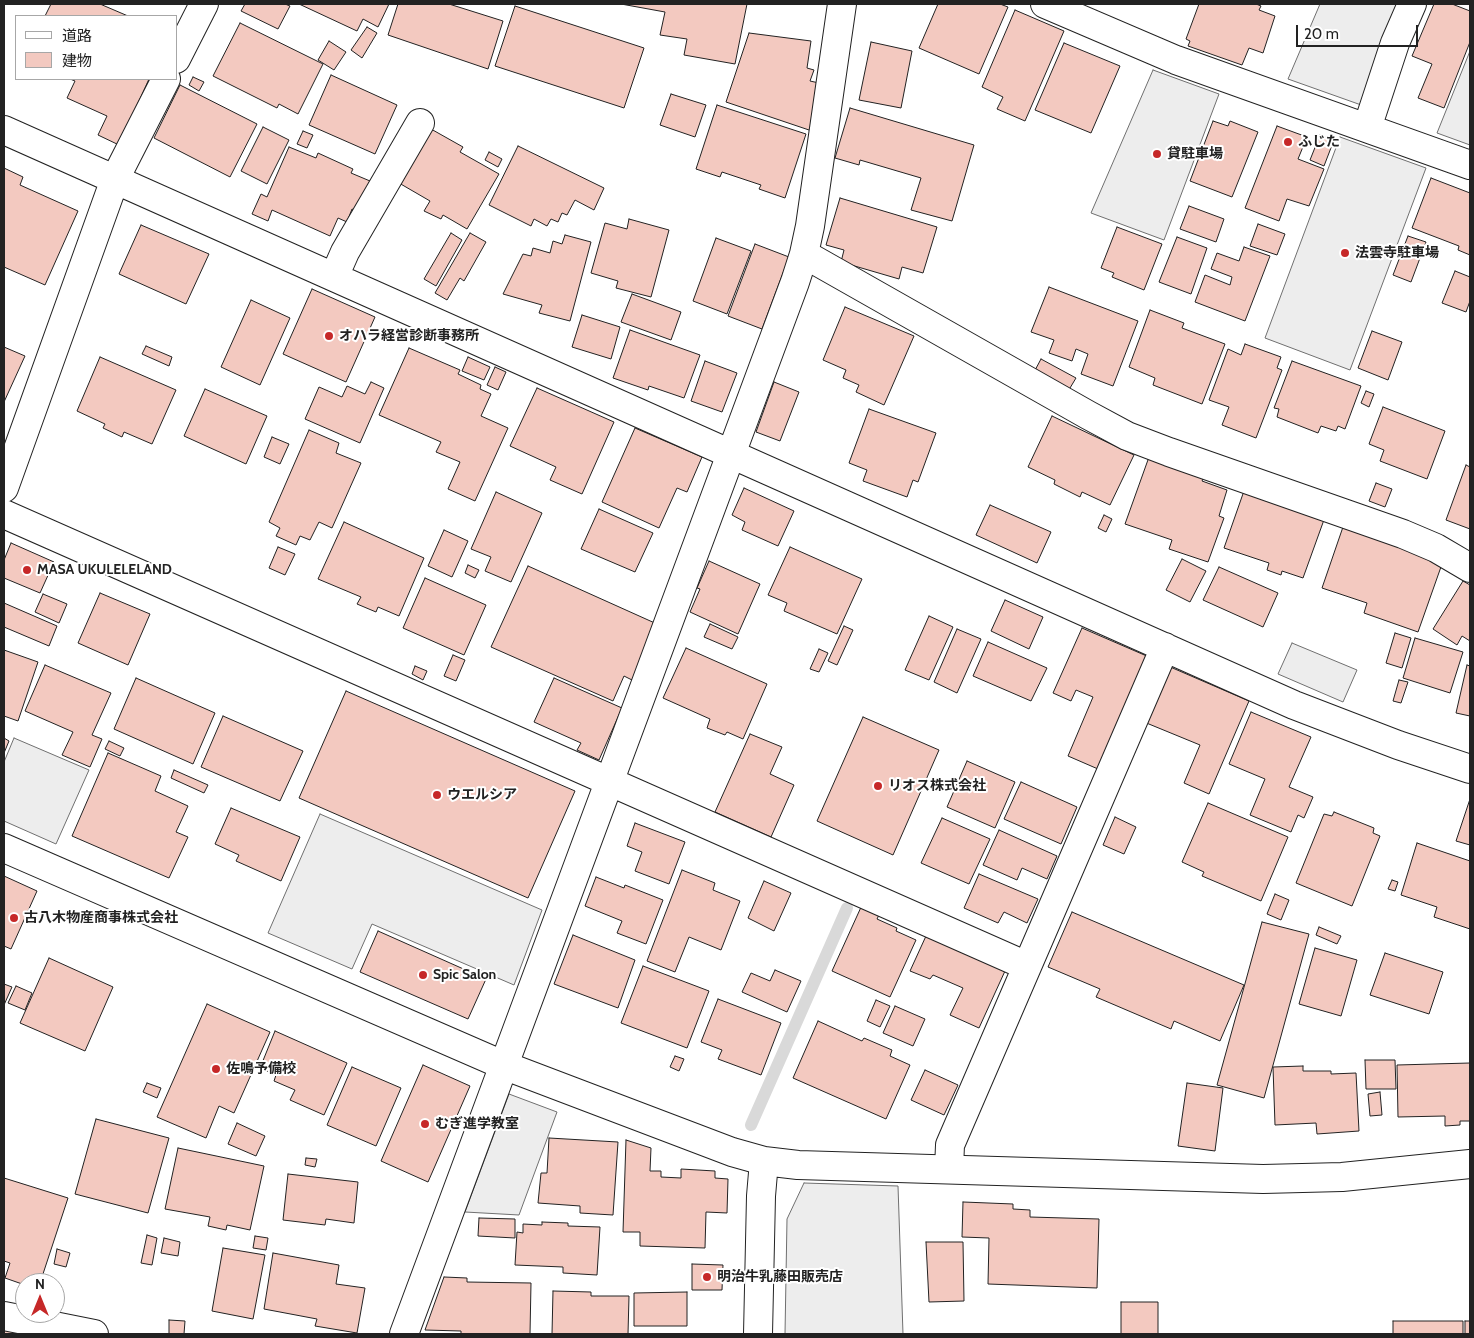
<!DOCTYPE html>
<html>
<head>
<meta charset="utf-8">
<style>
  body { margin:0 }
  #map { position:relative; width:1474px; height:1338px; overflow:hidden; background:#fff; font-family:Cabin,"Noto Sans JP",sans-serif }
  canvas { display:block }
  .frame { position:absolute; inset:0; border:5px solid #222; pointer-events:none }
  .legend { position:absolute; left:15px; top:15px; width:162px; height:65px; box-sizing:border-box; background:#fff; border:1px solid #a7a7a7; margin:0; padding:6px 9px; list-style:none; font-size:15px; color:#222 }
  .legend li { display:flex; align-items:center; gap:10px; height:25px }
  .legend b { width:25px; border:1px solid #a7a7a7 }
  .north { position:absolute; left:15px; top:1273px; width:50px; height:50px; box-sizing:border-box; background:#fff; border:1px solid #a7a7a7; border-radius:50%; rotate:0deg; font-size:14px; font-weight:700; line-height:20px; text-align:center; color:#222 }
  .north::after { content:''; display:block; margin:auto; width:18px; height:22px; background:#c62828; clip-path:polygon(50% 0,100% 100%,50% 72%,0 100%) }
  .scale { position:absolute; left:1296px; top:25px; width:122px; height:22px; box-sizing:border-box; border:2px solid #222; border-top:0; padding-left:6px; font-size:15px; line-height:18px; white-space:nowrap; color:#222; -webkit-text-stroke:4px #fff; paint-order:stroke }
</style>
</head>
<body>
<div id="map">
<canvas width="1474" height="1338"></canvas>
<div class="frame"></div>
<ul class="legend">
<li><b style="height:6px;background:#fff"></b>道路</li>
<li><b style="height:14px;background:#f3c9c0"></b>建物</li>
</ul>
<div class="north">N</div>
<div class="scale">20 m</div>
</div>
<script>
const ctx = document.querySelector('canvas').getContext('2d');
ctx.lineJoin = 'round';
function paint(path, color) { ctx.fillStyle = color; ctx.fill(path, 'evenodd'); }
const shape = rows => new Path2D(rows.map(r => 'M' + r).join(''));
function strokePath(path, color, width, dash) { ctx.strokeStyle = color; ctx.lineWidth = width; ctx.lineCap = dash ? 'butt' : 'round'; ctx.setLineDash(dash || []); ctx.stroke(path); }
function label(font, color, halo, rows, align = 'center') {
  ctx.font = font + ' Cabin,"Noto Sans JP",sans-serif'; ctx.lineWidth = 4; ctx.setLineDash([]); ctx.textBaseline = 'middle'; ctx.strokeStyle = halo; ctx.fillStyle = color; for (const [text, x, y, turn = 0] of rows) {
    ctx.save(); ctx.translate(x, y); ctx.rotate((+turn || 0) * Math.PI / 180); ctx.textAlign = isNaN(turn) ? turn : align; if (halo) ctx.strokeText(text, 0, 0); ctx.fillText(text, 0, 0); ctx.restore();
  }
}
const parking = shape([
  [1320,4,1402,4,1364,106,1288,79,1320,4],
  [1470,51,1470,145,1437,133,1470,51],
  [1153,70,1219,94,1164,240,1091,213,1153,70],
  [1340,137,1426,168,1350,370,1265,338,1340,137],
  [1292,643,1357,670,1343,702,1278,674,1292,643],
  [14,738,89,770,56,844,4,821,4,762,14,738],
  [320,814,542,910,514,985,372,924,352,969,268,933,320,814],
  [509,1094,557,1112,519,1215,465,1212,509,1094],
  [804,1183,898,1186,903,1334,785,1334,787,1219,804,1183]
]);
paint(parking, '#ededed');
strokePath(parking, '#6f6f6f', 1);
strokePath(shape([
  [751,1125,847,908]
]), '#d9d9d9', 12);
const building = shape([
  [51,4,100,4,128,16,45,16,51,4],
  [245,4,285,4,290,6,278,29,241,11,245,4],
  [299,4,389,4,378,27,363,19,357,31,299,4],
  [398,4,449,4,503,21,488,69,388,35,398,4],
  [621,4,747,4,735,64,684,55,687,39,660,35,665,12,621,4],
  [938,4,1000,4,1008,7,979,74,919,48,938,4],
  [1199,4,1256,4,1261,6,1259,10,1275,16,1263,53,1249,48,1242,65,1188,46,1190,41,1186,39,1199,4],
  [1434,4,1452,4,1470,11,1470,42,1444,108,1418,98,1432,64,1412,56,1434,4],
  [515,6,644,48,624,108,495,66,515,6],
  [1015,10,1064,31,1025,121,997,109,1003,97,982,87,1015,10],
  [240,23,323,64,298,114,279,104,277,108,213,76,240,23],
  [367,27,377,33,362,58,351,50,367,27],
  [749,33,811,41,807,68,814,70,810,81,819,83,812,131,726,102,749,33],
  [329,41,346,52,334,70,318,60,329,41],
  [871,42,912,51,901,108,859,100,871,42],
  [1064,43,1120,66,1091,133,1035,110,1064,43],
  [331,75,397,105,375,154,309,125,331,75],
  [193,77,204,82,199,91,189,85,193,77],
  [70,79,149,79,119,145,98,135,107,116,67,98,75,81,70,79],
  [180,85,257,124,230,177,154,138,180,85],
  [671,94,706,105,695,137,660,125,671,94],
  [717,105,806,134,785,198,759,189,761,185,722,172,720,177,696,169,717,105],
  [850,108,974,145,952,221,911,210,921,178,860,160,859,165,835,158,850,108],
  [1213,121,1228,126,1230,121,1258,132,1232,197,1190,181,1213,121],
  [1277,126,1307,137,1298,159,1324,169,1309,206,1287,199,1279,221,1245,208,1277,126],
  [263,127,289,140,267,184,241,171,263,127],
  [431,129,463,147,460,152,499,174,467,229,443,215,441,219,424,211,430,201,399,183,431,129],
  [303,131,313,135,307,148,297,144,303,131],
  [1320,135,1334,140,1324,166,1310,160,1320,135],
  [518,146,604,188,594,210,575,200,567,215,562,213,558,222,551,219,547,226,534,219,531,226,489,205,518,146],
  [289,147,316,158,318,153,353,169,351,173,370,181,356,211,352,209,347,222,338,218,330,236,272,210,268,221,252,214,261,194,267,197,289,147],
  [489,152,502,159,498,167,485,160,489,152],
  [4,168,23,177,20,185,78,211,45,285,4,267,4,168],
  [1431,178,1470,193,1470,255,1458,250,1459,246,1412,228,1431,178],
  [840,198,937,227,923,273,902,267,899,279,841,262,844,250,826,245,840,198],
  [1189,206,1224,219,1216,242,1180,229,1189,206],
  [629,219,669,230,651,297,616,288,618,281,591,273,605,223,627,229,629,219],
  [1258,224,1285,234,1277,255,1250,246,1258,224],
  [141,225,209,254,186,304,119,274,141,225],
  [1117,227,1162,244,1144,290,1112,277,1114,273,1101,268,1117,227],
  [451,233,462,240,436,286,424,279,451,233],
  [470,233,486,242,464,281,460,278,447,300,435,293,470,233],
  [565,235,591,242,570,321,539,313,542,305,503,294,523,254,531,256,533,248,550,253,553,241,562,244,565,235],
  [1408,236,1426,242,1411,282,1393,275,1408,236],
  [1177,237,1207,248,1191,294,1159,282,1177,237],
  [716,238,751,251,727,314,693,301,716,238],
  [755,244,789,257,762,329,728,316,755,244],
  [1244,247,1270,256,1245,321,1195,302,1205,275,1230,285,1232,277,1211,269,1217,253,1239,261,1244,247],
  [1455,271,1470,277,1470,301,1466,312,1442,303,1455,271],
  [1049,287,1138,321,1113,386,1081,374,1088,354,1076,349,1072,361,1049,353,1054,340,1031,332,1049,287],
  [312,289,375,317,346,382,283,354,312,289],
  [632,294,681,312,671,340,621,322,632,294],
  [251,300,290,318,260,385,221,367,251,300],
  [845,307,914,336,884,405,856,392,859,385,843,378,846,370,823,360,845,307],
  [1150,310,1184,323,1182,328,1225,344,1202,404,1153,385,1155,378,1129,367,1150,310],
  [582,315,620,327,611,359,572,347,582,315],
  [630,330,700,355,684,398,649,386,648,390,613,378,630,330],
  [1372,331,1402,342,1388,380,1358,368,1372,331],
  [1245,344,1281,357,1277,368,1282,370,1256,438,1222,425,1229,407,1209,400,1228,349,1241,355,1245,344],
  [146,346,172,357,169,366,142,354,146,346],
  [4,347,25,356,4,402,4,347],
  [409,348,460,370,458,374,481,385,480,389,491,394,481,416,508,428,475,501,448,489,460,462,436,452,441,442,379,415,409,348],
  [100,357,176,390,152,444,124,432,122,437,103,428,105,424,77,411,100,357],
  [468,357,490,367,484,380,462,371,468,357],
  [1041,359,1076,378,1067,393,1033,374,1041,359],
  [705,361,737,373,722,412,691,401,705,361],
  [1292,361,1361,386,1345,429,1338,426,1336,431,1321,426,1318,433,1277,417,1279,409,1274,408,1292,361],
  [495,367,506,372,498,390,487,385,495,367],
  [371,382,384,388,360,443,305,419,319,387,342,397,347,386,365,394,371,382],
  [774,382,799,392,780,441,756,432,774,382],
  [537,388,614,422,582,494,550,480,556,467,510,446,537,388],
  [205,389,267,416,246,464,184,436,205,389],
  [1366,391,1374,394,1369,407,1361,403,1366,391],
  [1383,407,1445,431,1427,479,1380,461,1384,450,1369,444,1383,407],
  [869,409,936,433,918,482,913,480,907,497,863,481,867,470,849,463,869,409],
  [1052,416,1134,455,1110,505,1082,492,1080,497,1054,484,1055,480,1028,467,1052,416],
  [635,428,702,457,687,492,677,488,659,528,602,502,635,428],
  [309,430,339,443,336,453,361,463,332,528,319,522,310,540,300,536,296,545,276,536,280,528,269,522,309,430],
  [272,437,289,444,280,464,264,457,272,437],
  [1149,457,1204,477,1202,481,1227,490,1219,516,1224,518,1208,562,1169,549,1172,540,1125,524,1149,457],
  [1466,465,1470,467,1470,529,1446,520,1466,465],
  [1376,483,1392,489,1385,507,1369,501,1376,483],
  [744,488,794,511,778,546,742,530,745,522,732,515,744,488],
  [1245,488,1325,517,1303,578,1282,571,1281,575,1267,570,1269,563,1224,548,1245,488],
  [496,492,542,513,511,582,485,571,491,557,471,549,496,492],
  [990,505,1051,532,1037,563,976,535,990,505],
  [599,509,653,533,635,572,581,549,599,509],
  [1104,515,1112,519,1106,532,1098,528,1104,515],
  [344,522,424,558,399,616,378,607,376,612,357,604,361,597,318,579,344,522],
  [1344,524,1442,564,1418,632,1364,613,1367,603,1322,588,1344,524],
  [444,530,468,541,452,577,428,566,444,530],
  [11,543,54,562,40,593,4,578,4,560,11,543],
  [278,547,295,554,285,575,269,568,278,547],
  [790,547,862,579,837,634,784,611,787,603,768,595,790,547],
  [1182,559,1206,571,1190,602,1166,590,1182,559],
  [709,561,760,584,738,634,690,612,700,589,697,588,709,561],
  [468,565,479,570,475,578,465,573,468,565],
  [528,566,657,624,632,680,624,676,613,701,491,647,528,566],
  [1219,567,1278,593,1263,627,1203,600,1219,567],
  [425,578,486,605,464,655,403,628,425,578],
  [1463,581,1470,585,1470,641,1462,636,1457,645,1433,629,1463,581],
  [100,593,150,614,128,665,78,643,100,593],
  [43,594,67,604,59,623,35,612,43,594],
  [1005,600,1043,617,1029,649,991,631,1005,600],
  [4,603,57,626,49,646,4,627,4,603],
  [929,616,953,627,929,680,905,670,929,616],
  [710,624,738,637,732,649,704,637,710,624],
  [844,626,853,630,837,665,828,661,844,626],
  [1082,628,1149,657,1098,769,1068,756,1093,697,1076,690,1071,701,1053,693,1082,628],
  [957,629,981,639,957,693,934,682,957,629],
  [1395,633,1411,638,1402,668,1386,663,1395,633],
  [1415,638,1463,652,1450,693,1403,678,1415,638],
  [988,642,1047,668,1031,701,973,676,988,642],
  [686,648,767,684,743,739,727,732,725,735,707,728,710,719,663,698,686,648],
  [819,649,828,653,819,672,810,669,819,649],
  [4,650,38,662,18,721,4,716,4,650],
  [453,655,465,660,456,681,444,676,453,655],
  [45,665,111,693,92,735,102,739,90,767,62,755,73,732,25,711,45,665],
  [1467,665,1470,666,1470,716,1456,713,1467,665],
  [415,666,427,671,423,680,412,674,415,666],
  [1168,666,1249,701,1209,794,1184,783,1200,745,1144,722,1168,666],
  [136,678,215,713,193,764,114,729,136,678],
  [554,678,622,708,599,760,577,750,581,743,534,722,554,678],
  [1399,680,1408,682,1401,703,1393,701,1399,680],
  [346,691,575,791,528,898,299,798,346,691],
  [1251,712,1311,737,1289,787,1313,797,1304,818,1298,815,1291,832,1250,815,1265,779,1229,764,1251,712],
  [223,716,303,751,280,801,201,767,223,716],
  [863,717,939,750,893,855,817,821,863,717],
  [750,734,782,747,770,774,794,785,771,837,715,812,750,734],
  [4,738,9,741,4,753,4,738],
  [109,741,124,748,120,756,105,749,109,741],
  [108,753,161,776,155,791,188,806,176,832,188,837,169,878,72,836,108,753],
  [967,761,1015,782,995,828,947,807,967,761],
  [174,770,208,785,204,793,171,778,174,770],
  [1021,782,1077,807,1061,844,1004,819,1021,782],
  [1470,799,1470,845,1456,841,1470,799],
  [1208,803,1288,837,1261,901,1202,876,1204,872,1182,862,1208,803],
  [231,808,300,837,281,881,236,861,239,855,215,844,231,808],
  [1334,812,1374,828,1373,833,1380,836,1352,906,1296,883,1324,814,1332,816,1334,812],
  [1115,817,1136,827,1124,854,1103,845,1115,817],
  [942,818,990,839,969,884,921,863,942,818],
  [635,823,685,842,669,884,635,871,642,852,627,846,635,823],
  [999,830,1057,856,1047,879,1022,868,1017,880,983,865,999,830],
  [1417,843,1470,861,1470,929,1434,917,1437,907,1401,895,1417,843],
  [682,870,715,883,713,890,740,901,721,950,689,937,675,972,647,961,682,870],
  [979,874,1038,899,1027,923,1004,912,998,923,964,908,979,874],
  [4,876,37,891,11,949,4,946,4,876],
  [596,877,624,888,625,885,663,900,646,944,617,933,622,921,585,906,596,877],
  [1392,880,1398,882,1395,891,1388,889,1392,880],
  [764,881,791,893,774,931,748,918,764,881],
  [1275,894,1289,900,1281,920,1267,914,1275,894],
  [862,905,880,913,877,919,897,928,896,931,916,940,890,997,832,971,862,905],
  [1072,912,1244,985,1220,1041,1174,1021,1171,1029,1096,997,1100,989,1048,967,1072,912],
  [1262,922,1309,934,1264,1098,1217,1085,1262,922],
  [1319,927,1341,936,1337,944,1316,935,1319,927],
  [378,931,486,979,468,1019,360,972,378,931],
  [573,935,635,960,618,1008,554,984,573,935],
  [926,936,1005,971,979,1028,950,1015,963,988,933,975,930,979,910,971,926,936],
  [1315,948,1357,960,1341,1016,1299,1004,1315,948],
  [1385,953,1443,972,1429,1014,1370,995,1385,953],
  [49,958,113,987,85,1051,20,1023,49,958],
  [643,966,709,991,687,1048,621,1023,643,966],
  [775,970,801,981,787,1012,742,992,751,973,770,981,775,970],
  [4,984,12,987,4,1005,4,984],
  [16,986,32,993,25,1010,8,1003,16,986],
  [718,999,781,1023,761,1075,718,1059,722,1050,701,1042,718,999],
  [876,1000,890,1006,880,1027,867,1021,876,1000],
  [207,1004,270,1032,234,1113,219,1106,206,1138,157,1117,207,1004],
  [895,1006,925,1019,913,1046,883,1033,895,1006],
  [818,1021,862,1041,864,1038,892,1050,890,1056,910,1065,886,1119,793,1078,818,1021],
  [275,1031,347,1063,324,1115,290,1100,295,1090,274,1081,276,1075,260,1068,275,1031],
  [675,1056,684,1059,679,1071,670,1067,675,1056],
  [1365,1060,1395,1060,1396,1089,1366,1089,1365,1060],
  [1470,1063,1470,1121,1460,1121,1460,1125,1445,1126,1445,1116,1398,1117,1397,1065,1470,1063],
  [423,1065,470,1086,428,1182,381,1161,423,1065],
  [1303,1066,1303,1071,1331,1071,1331,1074,1356,1073,1359,1131,1317,1134,1316,1123,1275,1125,1273,1067,1303,1066],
  [352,1067,401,1088,376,1146,327,1125,352,1067],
  [925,1070,958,1085,944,1115,911,1100,925,1070],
  [147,1083,161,1088,157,1098,143,1092,147,1083],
  [1187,1083,1223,1088,1215,1151,1178,1146,1187,1083],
  [1380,1092,1382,1115,1370,1116,1368,1094,1380,1092],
  [96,1119,169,1138,148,1213,75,1194,96,1119],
  [237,1123,265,1136,256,1156,228,1144,237,1123],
  [549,1138,618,1142,613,1215,580,1213,580,1206,538,1203,541,1173,547,1173,549,1138],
  [626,1140,651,1148,650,1171,661,1171,661,1177,681,1178,681,1169,715,1171,715,1178,728,1179,727,1213,706,1212,705,1248,640,1246,640,1232,623,1232,626,1140],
  [178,1148,264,1166,250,1230,227,1225,226,1230,208,1226,210,1217,165,1209,178,1148],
  [306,1158,317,1159,315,1167,305,1165,306,1158],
  [288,1174,358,1182,354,1223,326,1219,325,1225,283,1220,288,1174],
  [4,1178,68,1198,40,1283,25,1283,25,1285,5,1278,10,1263,4,1261,4,1178],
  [963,1202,1013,1204,1013,1209,1030,1210,1030,1217,1099,1219,1097,1288,988,1284,989,1238,962,1237,963,1202],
  [479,1218,515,1219,515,1238,478,1236,479,1218],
  [542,1222,568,1223,568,1226,600,1227,597,1275,563,1273,563,1267,515,1265,517,1232,523,1233,523,1224,542,1225,542,1222],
  [147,1235,157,1238,152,1265,141,1263,147,1235],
  [255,1236,268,1238,266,1250,253,1248,255,1236],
  [164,1238,180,1242,178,1256,161,1253,164,1238],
  [926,1242,963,1242,964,1301,929,1302,926,1242],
  [223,1248,265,1255,253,1319,212,1311,223,1248],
  [57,1249,70,1253,66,1267,54,1264,57,1249],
  [273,1253,339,1265,336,1284,365,1288,357,1333,315,1326,317,1319,264,1309,273,1253],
  [692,1264,723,1265,722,1290,692,1290,692,1264],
  [444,1277,467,1278,467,1282,531,1283,530,1334,461,1334,461,1331,425,1330,444,1277],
  [553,1291,591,1292,591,1296,629,1296,628,1334,552,1334,553,1291],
  [687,1292,687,1326,634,1326,634,1293,687,1292],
  [1121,1302,1158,1302,1158,1334,1121,1334,1121,1302],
  [169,1320,185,1321,184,1334,169,1334,169,1320],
  [1393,1321,1463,1321,1463,1334,1393,1334,1393,1321],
  [1465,1321,1470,1321,1470,1334,1465,1334,1465,1321],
  [4,1328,30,1334,4,1334,4,1328]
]);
paint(building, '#f3c9c0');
strokePath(building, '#222', 1);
const street = shape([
  [1045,4,1176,60,1470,165],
  [176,59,204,4],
  [1367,128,1395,43,1412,4],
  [4,130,1294,705,1398,745,1470,769],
  [804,254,1088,415,1127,436,1169,452,1403,534,1436,548,1470,568],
  [334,277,345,252,420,123],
  [4,488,115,179,166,79],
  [4,514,1027,966],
  [949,1169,950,1145,1165,647],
  [4,1316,94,1334],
  [404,1334,795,282,804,254,810,226,842,4]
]);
const secondary = shape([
  [4,848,503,1065,732,1152,764,1161,798,1165,1263,1179,1342,1177,1470,1164],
  [758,1334,761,1196,764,1161]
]);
strokePath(street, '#222', 30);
strokePath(secondary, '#222', 30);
strokePath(street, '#fff', 28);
strokePath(secondary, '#fff', 28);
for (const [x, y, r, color] of [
  [1288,142,5,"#c62828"],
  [1157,154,5,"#c62828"],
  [1345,253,5,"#c62828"],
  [329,336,5,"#c62828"],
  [27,570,5,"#c62828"],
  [878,786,5,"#c62828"],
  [437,795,5,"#c62828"],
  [14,918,5,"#c62828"],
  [423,975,5,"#c62828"],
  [216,1069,5,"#c62828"],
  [425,1124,5,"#c62828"],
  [707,1277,5,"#c62828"]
]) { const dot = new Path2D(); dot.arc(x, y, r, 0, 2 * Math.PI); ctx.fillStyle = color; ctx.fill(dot); strokePath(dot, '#fff', 2); }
label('bold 14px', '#222', '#fff', [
  ["ふじた",1298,142],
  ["貸駐車場",1167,154],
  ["法雲寺駐車場",1355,253],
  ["オハラ経営診断事務所",339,336],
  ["MASA UKULELELAND",37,570],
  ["リオス株式会社",888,786],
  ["ウエルシア",447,795],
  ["古八木物産商事株式会社",24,918],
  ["Spic Salon",433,975],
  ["佐鳴予備校",226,1069],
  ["むぎ進学教室",435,1124],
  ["明治牛乳藤田販売店",717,1277]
], 'left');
</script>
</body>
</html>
